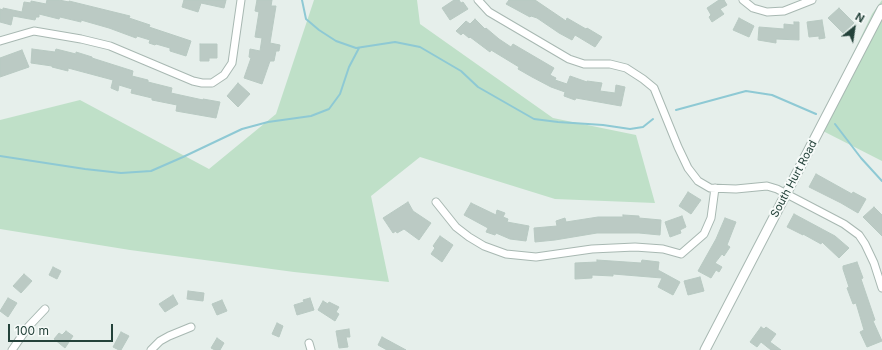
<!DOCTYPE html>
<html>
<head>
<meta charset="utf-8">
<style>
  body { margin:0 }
  #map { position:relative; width:882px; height:350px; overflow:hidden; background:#e6efeb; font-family:Inter,sans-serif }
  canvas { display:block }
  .north { position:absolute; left:834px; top:8px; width:40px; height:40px; -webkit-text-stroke:3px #f7fbf9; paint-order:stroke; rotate:30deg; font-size:11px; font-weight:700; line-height:16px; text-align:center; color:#24423a }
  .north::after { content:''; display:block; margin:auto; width:14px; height:18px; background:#24423a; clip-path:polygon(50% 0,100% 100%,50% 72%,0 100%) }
  .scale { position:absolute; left:8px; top:324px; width:105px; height:18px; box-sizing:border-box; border:2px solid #24423a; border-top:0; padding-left:5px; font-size:12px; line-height:14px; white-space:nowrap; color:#24423a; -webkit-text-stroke:3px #f7fbf9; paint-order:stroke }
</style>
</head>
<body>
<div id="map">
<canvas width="882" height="350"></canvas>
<div class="north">N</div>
<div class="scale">100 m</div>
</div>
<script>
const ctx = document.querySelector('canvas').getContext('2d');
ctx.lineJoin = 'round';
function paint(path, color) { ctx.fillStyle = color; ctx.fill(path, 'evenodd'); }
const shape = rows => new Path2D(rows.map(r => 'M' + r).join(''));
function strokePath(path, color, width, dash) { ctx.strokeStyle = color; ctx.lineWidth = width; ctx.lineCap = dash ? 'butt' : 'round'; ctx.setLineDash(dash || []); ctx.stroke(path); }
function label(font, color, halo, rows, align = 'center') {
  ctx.font = font + ' Inter,sans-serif'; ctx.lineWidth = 4; ctx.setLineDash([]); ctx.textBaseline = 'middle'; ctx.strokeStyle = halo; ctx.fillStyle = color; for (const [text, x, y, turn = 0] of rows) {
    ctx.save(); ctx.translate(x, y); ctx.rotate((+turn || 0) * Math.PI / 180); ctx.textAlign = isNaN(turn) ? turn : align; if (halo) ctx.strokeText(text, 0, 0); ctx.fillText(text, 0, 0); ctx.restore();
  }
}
paint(shape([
  [314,0,417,0,420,24,553,118,636,135,655,203,555,199,420,157,371,196,389,282,294,272,130,250,0,229,0,120,80,100,209,169,276,114],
  [882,0,882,161,817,128,872,14]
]), '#bfe0c8');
strokePath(shape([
  [302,0,306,19,319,30,336,41,356,48,395,42,420,47,461,71,478,87,534,119,558,122,603,125,630,129,643,127,653,119],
  [676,110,746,91,772,95,816,114],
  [835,124,861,158,882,181],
  [0,156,85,169,121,173,151,171,183,157,242,129,268,122,311,116,329,109,340,94,349,67,359,48]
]), '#8ec9d4', 2);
const building = shape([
  [47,0,59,0,69,2,69,1,130,16,129,18,150,25,149,27,191,41,186,56,170,51,170,48,156,44,155,45,149,43,150,40,137,36,136,38,109,28,81,20,81,22,60,17,59,19,39,14,39,17,36,17,35,20,13,16,11,25,0,22,0,9,3,10,3,8,22,12,24,2,31,3,31,1,46,4,47,0],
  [184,0,226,0,224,8,201,3,198,12,182,7,184,0],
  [257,0,272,0,271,6,276,6,270,43,280,45,279,51,276,51,274,61,270,61,262,84,244,78,251,58,249,57,250,49,260,51,262,38,255,37,259,12,255,11,257,0],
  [454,0,459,0,461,3,463,2,468,9,450,20,442,8,454,0],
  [509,0,535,0,566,21,567,18,586,29,587,28,602,37,595,47,575,35,572,40,559,33,537,18,531,16,530,17,506,4,509,0],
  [719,0,724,0,727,5,720,9,724,14,712,22,709,17,711,15,707,8,719,0],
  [839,8,854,23,843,33,828,18,839,8],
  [739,18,754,26,749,37,733,30,739,18],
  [475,19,485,29,486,28,499,39,511,47,513,44,554,68,550,75,556,78,555,80,567,84,570,76,587,82,587,81,602,83,600,91,615,93,616,85,625,87,621,106,576,98,575,100,564,96,565,92,551,87,532,77,518,69,519,67,491,50,490,52,470,37,469,38,463,33,461,35,456,31,466,21,470,24,475,19],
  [822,20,825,38,819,39,819,36,809,37,807,22,822,20],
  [794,22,799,22,799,40,776,39,776,43,758,40,759,27,784,29,784,24,794,25,794,22],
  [200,44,217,44,217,58,209,58,209,61,200,61,200,44],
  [32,49,55,52,56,49,76,54,76,52,92,57,92,58,133,71,132,76,148,80,148,82,172,88,171,93,203,100,203,99,220,102,216,118,176,111,177,105,152,100,152,98,131,93,132,89,119,85,118,91,111,88,113,80,68,68,68,71,52,67,52,66,31,63,32,49],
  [22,50,29,67,0,77,0,58,22,50],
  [238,83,250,94,238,107,227,96,238,83],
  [816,174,852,194,853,192,866,199,858,213,841,203,809,187,816,174],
  [688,192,701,200,691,214,679,206,688,192],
  [408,202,413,211,431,223,419,240,404,229,397,233,396,231,393,233,383,218,408,202],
  [471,203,496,215,497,210,505,213,503,217,508,219,507,222,529,226,526,241,510,239,496,233,495,235,486,232,488,228,464,215,471,203],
  [874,207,882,215,882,236,863,217,874,207],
  [794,214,835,236,849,248,839,258,822,242,821,244,803,234,803,235,787,227,794,214],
  [623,215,639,216,639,218,661,220,660,235,639,233,597,233,555,240,535,242,534,228,557,226,556,221,565,218,566,222,598,217,623,217,623,215],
  [682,216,686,227,680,230,681,233,670,237,665,222,682,216],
  [725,218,736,222,727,245,730,247,724,256,722,254,715,263,722,267,719,272,716,270,711,278,698,271,716,239,725,218],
  [440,236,453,245,442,262,431,254,435,248,433,246,440,236],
  [597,260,641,263,642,260,659,262,658,270,680,282,673,295,658,287,662,278,613,274,613,276,592,275,592,278,575,279,575,263,597,262,597,260],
  [857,262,863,278,861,279,875,320,873,321,882,341,867,347,860,332,864,330,856,303,853,304,847,288,849,287,843,269,843,266,857,262],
  [53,267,61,271,57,279,49,275,53,267],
  [24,274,32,281,21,293,13,286,24,274],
  [700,277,704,291,688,295,684,281,700,277],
  [188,291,204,293,203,301,187,299,188,291],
  [173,295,178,304,165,312,159,304,173,295],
  [8,298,17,303,8,317,0,311,8,298],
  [310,298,314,310,297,315,294,305,304,302,303,300,310,298],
  [222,300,227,311,217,315,212,304,222,300],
  [323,301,328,304,329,302,339,307,336,312,339,314,335,321,318,310,323,301],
  [277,323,283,326,279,337,272,334,277,323],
  [761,327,764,329,766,327,776,334,770,342,781,350,771,350,761,342,757,347,750,342,761,327],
  [349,329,350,337,346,337,348,347,339,348,336,331,349,329],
  [66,331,73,336,65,348,54,339,59,333,62,335,66,331],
  [121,332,129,336,121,350,119,350,113,347,121,332],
  [382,337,406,350,387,350,378,345,382,337],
  [217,338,224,343,220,350,215,350,211,348,217,338]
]);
paint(building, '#bbcac4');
strokePath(building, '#b8c9c2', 1);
const minor = shape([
  [478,0,489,12,569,59,584,64,610,64,626,68,643,79,654,88,678,147,688,168,698,181,710,188,736,189,767,186,777,189,844,224,859,235,865,244,874,263,882,288],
  [743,0,753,8,767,12,784,11,812,0],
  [0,41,34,31,81,39,110,46,193,81,202,83,212,83,224,75,232,63,241,0],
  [436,202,456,227,469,237,484,246,506,254,536,257,592,249,635,247,663,249,681,254,704,234,711,218,715,188],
  [309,343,311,350],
  [12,350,28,327,45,309],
  [151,350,160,341,169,336,191,327]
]);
const tertiary = shape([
  [705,350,882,9]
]);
strokePath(minor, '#a8b8b2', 9);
strokePath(tertiary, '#a8b8b2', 11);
strokePath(minor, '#fff', 7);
strokePath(tertiary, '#fff', 9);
label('11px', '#24423a', '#f7fbf9', [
  ["South Hurt Road",794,179,-62]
]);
</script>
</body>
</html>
